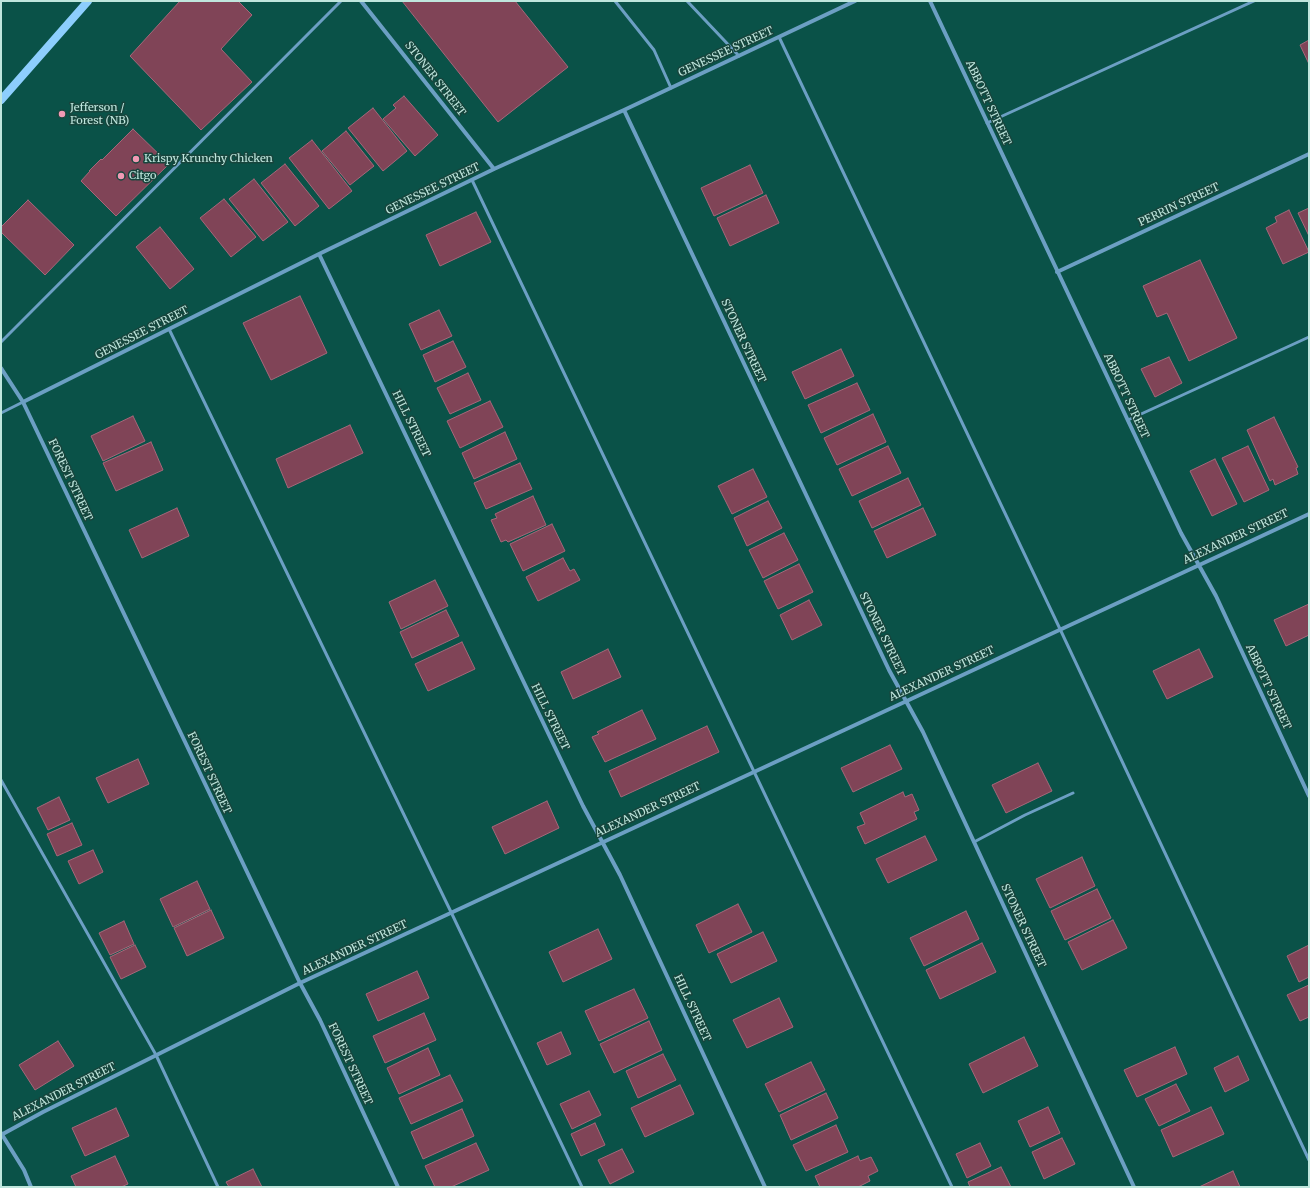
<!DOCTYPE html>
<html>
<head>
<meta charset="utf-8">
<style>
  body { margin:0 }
  #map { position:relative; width:1310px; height:1188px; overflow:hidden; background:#0a5248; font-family:Merriweather,serif }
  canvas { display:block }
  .frame { position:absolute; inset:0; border:2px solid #bfe6dd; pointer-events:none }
</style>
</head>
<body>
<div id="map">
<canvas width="1310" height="1188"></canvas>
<div class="frame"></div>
</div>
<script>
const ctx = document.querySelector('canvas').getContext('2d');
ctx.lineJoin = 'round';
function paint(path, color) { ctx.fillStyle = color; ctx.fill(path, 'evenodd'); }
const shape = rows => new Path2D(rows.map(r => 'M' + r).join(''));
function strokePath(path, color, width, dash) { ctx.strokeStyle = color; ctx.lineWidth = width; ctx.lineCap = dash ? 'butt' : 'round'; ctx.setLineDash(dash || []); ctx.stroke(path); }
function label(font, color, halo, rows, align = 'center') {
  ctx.font = font + ' Merriweather,serif'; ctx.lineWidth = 3; ctx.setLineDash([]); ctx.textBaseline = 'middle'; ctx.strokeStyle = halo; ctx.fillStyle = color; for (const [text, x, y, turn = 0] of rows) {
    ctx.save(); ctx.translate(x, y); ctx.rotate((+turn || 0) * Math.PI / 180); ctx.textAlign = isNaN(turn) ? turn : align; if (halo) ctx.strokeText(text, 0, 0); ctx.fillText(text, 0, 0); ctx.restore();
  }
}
const building = shape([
  [180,1,238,1,252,15,221,49,252,82,201,130,130,56,180,1],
  [402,1,515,1,568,67,498,122,402,1],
  [1309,40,1309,64,1300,45,1309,40],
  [404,96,438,135,415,156,383,119,396,108,393,105,404,96],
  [373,108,407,151,383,171,348,128,373,108],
  [133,129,169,164,116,216,81,181,90,171,89,171,101,159,102,160,133,129],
  [346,131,374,166,350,185,322,151,346,131],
  [312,140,352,191,329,209,289,158,312,140],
  [285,164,319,206,295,226,261,183,285,164],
  [750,165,763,193,714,216,701,188,750,165],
  [254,179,288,222,263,241,229,199,254,179],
  [766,195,779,223,730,246,717,218,766,195],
  [224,199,256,237,231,257,200,218,224,199],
  [28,200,74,245,45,275,1,232,1,227,28,200],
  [1309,208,1309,236,1298,213,1309,208],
  [1289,210,1309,252,1283,264,1266,228,1277,222,1275,217,1289,210],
  [476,212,491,242,440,266,426,235,476,212],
  [160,227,194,269,170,289,136,247,160,227],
  [1200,260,1237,338,1189,361,1167,313,1157,317,1143,286,1200,260],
  [300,296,327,353,271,380,243,323,300,296],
  [439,310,452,336,421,350,409,324,439,310],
  [453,341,466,367,435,382,423,355,453,341],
  [841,349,854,376,805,399,792,372,841,349],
  [1169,357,1182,383,1155,397,1141,369,1169,357],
  [468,373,481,400,450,414,437,388,468,373],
  [857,383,870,410,821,433,808,405,857,383],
  [490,401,503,427,460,448,447,421,490,401],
  [873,414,886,442,837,465,824,438,873,414],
  [133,416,145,441,103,461,91,436,133,416],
  [1274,417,1298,467,1296,468,1298,474,1275,485,1273,479,1270,481,1247,430,1274,417],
  [350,425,363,453,288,488,276,459,350,425],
  [505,432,517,459,474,479,462,453,505,432],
  [151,442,163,470,116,491,103,463,151,442],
  [888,446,901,473,852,496,839,469,888,446],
  [1248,446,1269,490,1244,502,1222,458,1248,446],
  [1215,459,1237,504,1212,516,1190,471,1215,459],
  [520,463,532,489,486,509,474,483,520,463],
  [753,469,767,497,732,514,718,486,753,469],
  [908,478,921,505,872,528,859,501,908,478],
  [533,496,546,525,508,542,506,540,501,542,491,520,497,518,495,514,533,496],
  [768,501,782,528,747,546,734,518,768,501],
  [177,508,189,536,142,558,129,530,177,508],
  [923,508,936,535,887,558,874,531,923,508],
  [552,524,565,551,523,571,510,544,552,524],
  [784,533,798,560,763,578,749,550,784,533],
  [563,558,570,571,574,569,580,580,538,601,526,577,563,558],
  [799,564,813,592,778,609,764,581,799,564],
  [435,580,448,606,401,629,389,602,435,580],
  [809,600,822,625,792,640,780,615,809,600],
  [1309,604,1309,635,1286,646,1274,620,1309,604],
  [446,610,459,636,412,658,400,632,446,610],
  [462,642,475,669,428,691,415,664,462,642],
  [608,649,621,677,573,699,561,672,608,649],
  [1199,649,1213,677,1167,699,1153,671,1199,649],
  [642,710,656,739,605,762,592,737,599,734,597,732,642,710],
  [707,726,719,752,621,797,609,771,707,726],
  [890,745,902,769,853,792,841,768,890,745],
  [138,759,149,784,108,803,96,778,138,759],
  [1038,763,1052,791,1006,813,992,785,1038,763],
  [903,792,905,797,912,794,919,810,914,812,917,819,865,844,857,827,865,824,860,813,903,792],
  [59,797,70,820,48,830,37,808,59,797],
  [547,801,559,828,505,854,492,827,547,801],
  [72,823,82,845,57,856,47,834,72,823],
  [925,836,937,860,888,883,876,859,925,836],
  [93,850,103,872,79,884,68,861,93,850],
  [1082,857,1095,886,1050,908,1036,879,1082,857],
  [197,881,210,909,173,927,160,899,197,881],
  [1097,889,1111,918,1065,940,1051,911,1097,889],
  [738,904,752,932,709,953,696,925,738,904],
  [211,910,224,938,187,956,174,928,211,910],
  [966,911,979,939,924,966,910,938,966,911],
  [1113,920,1127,948,1082,970,1068,942,1113,920],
  [124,921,134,944,110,955,99,933,124,921],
  [598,929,612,959,563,982,549,952,598,929],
  [763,932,777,961,731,983,717,954,763,932],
  [982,943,996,972,940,999,926,970,982,943],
  [135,945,146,967,121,979,110,957,135,945],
  [1309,945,1309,977,1299,982,1287,956,1309,945],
  [417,971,429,998,378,1021,366,994,417,971],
  [1309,985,1309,1017,1300,1021,1287,995,1309,985],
  [634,989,648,1018,599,1041,585,1011,634,989],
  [779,998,793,1027,747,1048,733,1020,779,998],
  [424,1013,436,1040,385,1063,373,1036,424,1013],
  [649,1021,662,1050,614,1073,600,1044,649,1021],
  [561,1032,571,1054,547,1065,537,1043,561,1032],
  [1024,1037,1038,1066,983,1093,969,1064,1024,1037],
  [58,1041,74,1066,35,1090,19,1065,58,1041],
  [1175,1047,1187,1074,1137,1097,1124,1070,1175,1047],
  [428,1048,440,1075,399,1094,387,1068,428,1048],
  [663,1054,676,1080,638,1098,626,1071,663,1054],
  [1238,1056,1249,1080,1225,1092,1214,1068,1238,1056],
  [811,1062,825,1090,779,1112,765,1084,811,1062],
  [450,1075,463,1101,411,1124,399,1098,450,1075],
  [1176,1084,1190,1111,1159,1126,1145,1099,1176,1084],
  [680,1085,694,1114,645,1137,631,1108,680,1085],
  [589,1091,601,1115,572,1129,560,1104,589,1091],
  [826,1093,838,1118,791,1140,780,1115,826,1093],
  [1048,1107,1060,1133,1030,1147,1018,1121,1048,1107],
  [1211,1107,1224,1134,1173,1157,1161,1130,1211,1107],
  [116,1108,129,1136,85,1156,72,1128,116,1108],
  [462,1109,474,1136,423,1159,411,1132,462,1109],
  [595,1123,605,1145,581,1156,571,1134,595,1123],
  [836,1125,848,1152,806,1171,793,1145,836,1125],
  [1062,1138,1075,1164,1044,1179,1032,1152,1062,1138],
  [476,1143,489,1170,451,1187,435,1187,425,1166,476,1143],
  [980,1143,991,1166,967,1178,956,1154,980,1143],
  [622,1149,634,1172,610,1184,598,1160,622,1149],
  [115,1156,128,1184,121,1187,76,1187,71,1176,115,1156],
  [858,1156,860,1161,871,1157,878,1171,868,1176,870,1181,858,1187,820,1187,815,1176,858,1156],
  [1001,1167,1011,1187,970,1187,968,1182,1001,1167],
  [253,1169,262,1187,229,1187,226,1182,253,1169],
  [1233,1171,1240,1187,1199,1187,1233,1171]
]);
paint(building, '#804457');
strokePath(building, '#a6677a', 1);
strokePath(shape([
  [615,1,654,50,671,88],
  [687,1,739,56],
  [779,37,1060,629,1309,1160],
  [987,123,1254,1],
  [472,180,952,1187],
  [169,329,451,912,582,1187],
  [1,342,341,1],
  [1,413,23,402],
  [1128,420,1309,337],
  [1,780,156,1055,218,1187],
  [974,842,1025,815,1073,793]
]), '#6c9fc3', 3);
strokePath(shape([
  [361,1,494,169],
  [930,1,1181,533,1216,596,1309,796],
  [624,110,889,670,923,732,1134,1187],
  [319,254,583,806,620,875,765,1187],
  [1057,272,1309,154],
  [1,368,23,402,300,983,320,1020,398,1187],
  [23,402,319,254,494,169,624,110,855,1],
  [1,1133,24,1170,31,1187],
  [1,1135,43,1112,300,983,1309,514]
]), '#6c9fc3', 4);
strokePath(shape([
  [1,100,88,1]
]), '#8dcefd', 8);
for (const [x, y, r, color] of [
  [62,114,4,"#f19ab4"],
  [136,159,4,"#f19ab4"],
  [121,176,4,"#f19ab4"]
]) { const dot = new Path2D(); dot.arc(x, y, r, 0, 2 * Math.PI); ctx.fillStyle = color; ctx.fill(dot); strokePath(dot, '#18453d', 1.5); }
label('11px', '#bfe6dd', '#18453d', [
  ["GENESSEE STREET",726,52,-25],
  ["STONER STREET",435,79,52],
  ["ABBOTT STREET",988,103,65],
  ["GENESSEE STREET",433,189,-26],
  ["PERRIN STREET",1179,205,-25],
  ["GENESSEE STREET",142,333,-27],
  ["STONER STREET",743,341,65],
  ["ABBOTT STREET",1126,396,65],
  ["HILL STREET",411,424,64],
  ["FOREST STREET",70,480,65],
  ["ALEXANDER STREET",1236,537,-25],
  ["STONER STREET",882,634,64],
  ["ALEXANDER STREET",942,674,-25],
  ["ABBOTT STREET",1268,687,65],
  ["HILL STREET",550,717,64],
  ["FOREST STREET",209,773,65],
  ["ALEXANDER STREET",648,810,-25],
  ["STONER STREET",1023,926,65],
  ["ALEXANDER STREET",355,948,-25],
  ["HILL STREET",692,1008,65],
  ["FOREST STREET",350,1064,65],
  ["ALEXANDER STREET",64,1092,-27]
]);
label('11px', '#bfe6dd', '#18453d', [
  ["Jefferson /",70,108],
  ["Forest (NB)",70,121],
  ["Krispy Krunchy Chicken",144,159],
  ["Citgo",129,176]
], 'left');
</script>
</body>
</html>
